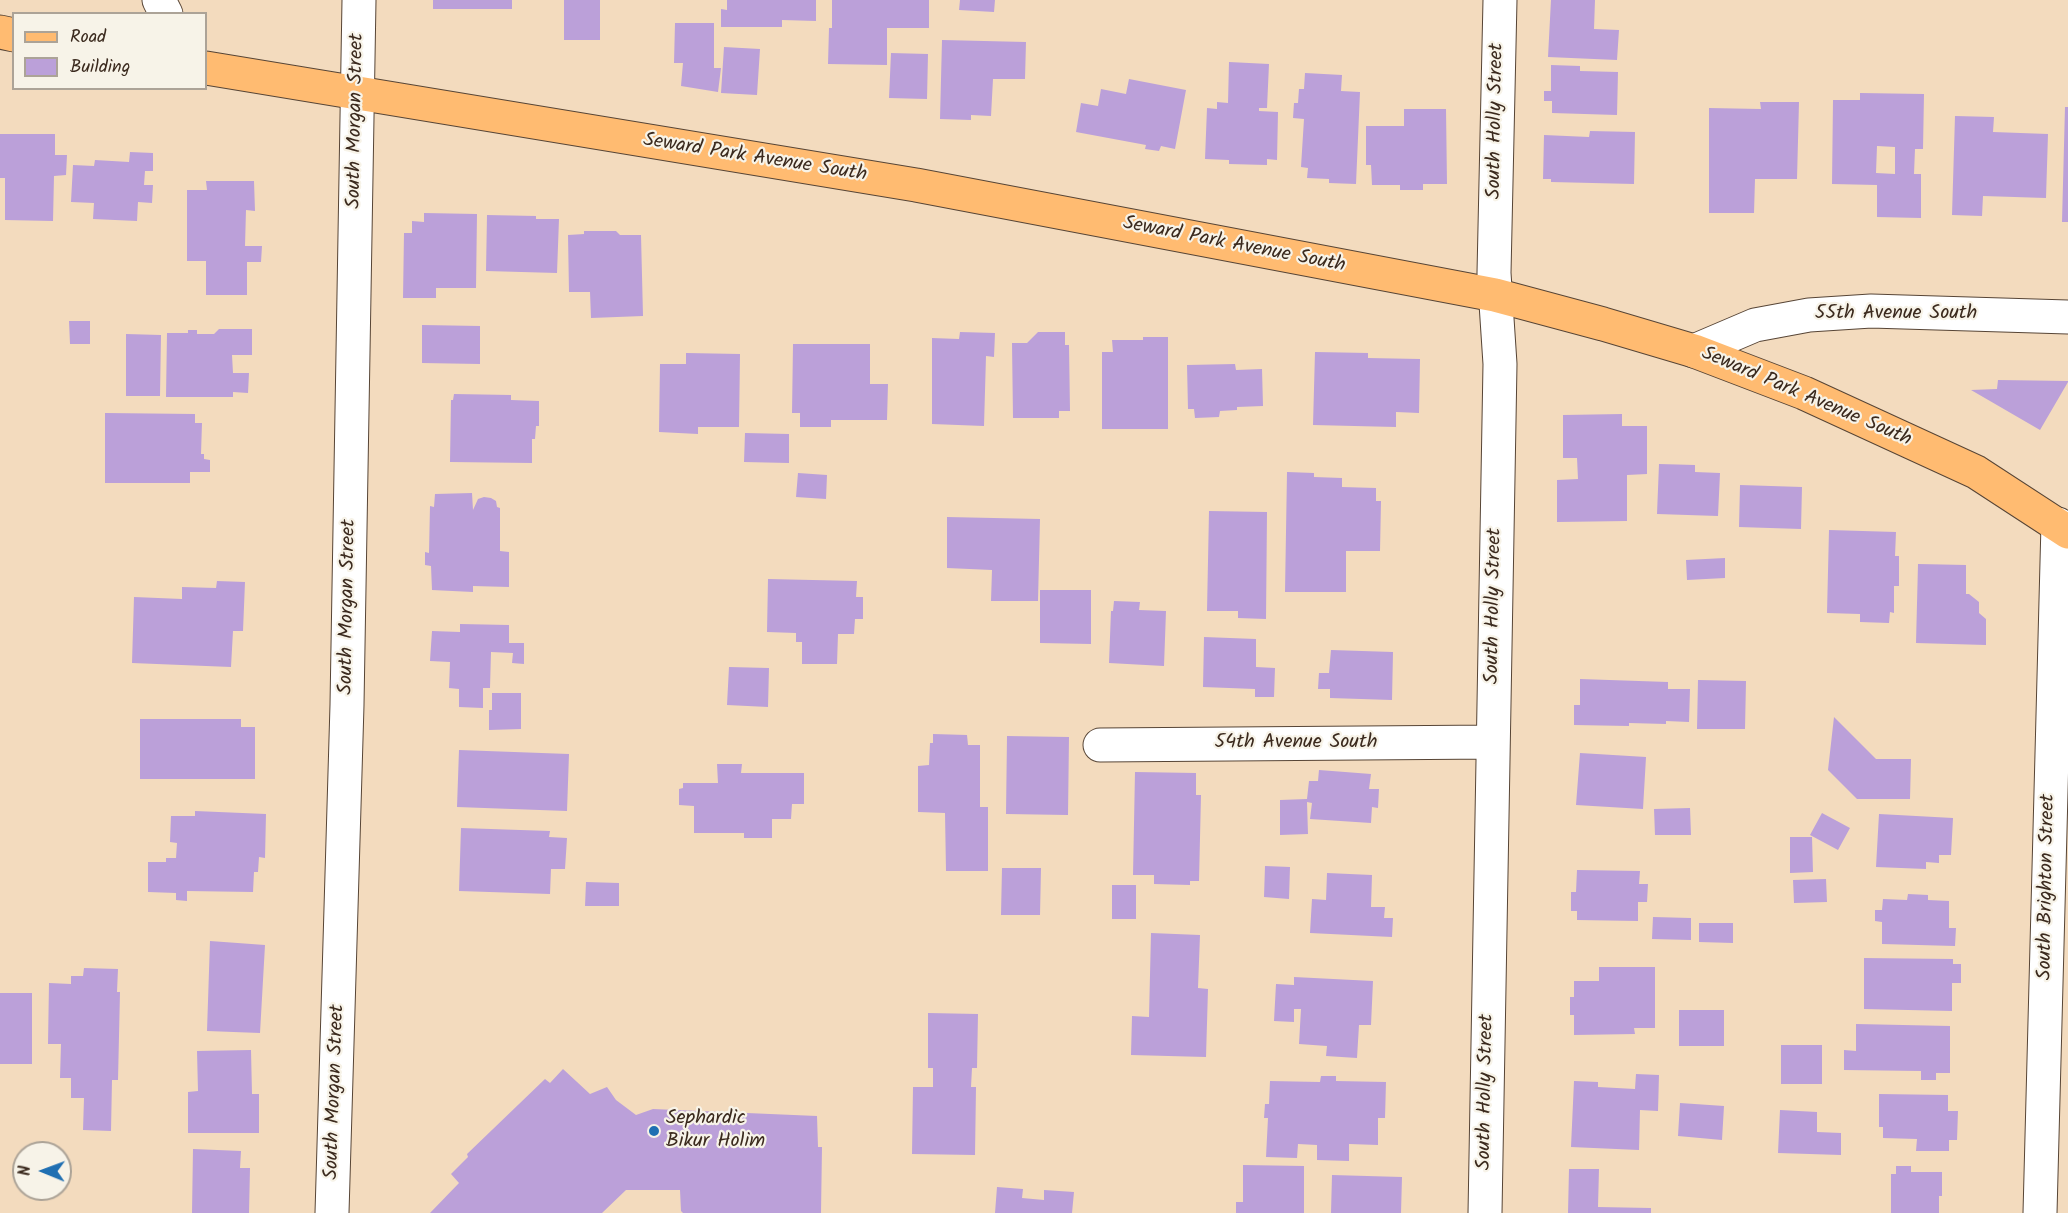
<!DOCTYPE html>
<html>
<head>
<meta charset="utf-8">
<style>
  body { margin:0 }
  #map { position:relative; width:2068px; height:1213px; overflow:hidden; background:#f3dbbe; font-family:Kalam,sans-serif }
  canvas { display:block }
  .legend { position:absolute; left:12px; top:12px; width:195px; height:78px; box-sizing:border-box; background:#f7f3e8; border:2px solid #aca397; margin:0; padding:8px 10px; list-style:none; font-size:18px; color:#3b2a1e }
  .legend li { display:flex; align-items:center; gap:12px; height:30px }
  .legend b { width:30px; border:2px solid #aca397 }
  .north { position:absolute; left:12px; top:1141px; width:60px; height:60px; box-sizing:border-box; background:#f7f3e8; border:2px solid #aca397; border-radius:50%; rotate:271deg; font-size:16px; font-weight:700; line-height:24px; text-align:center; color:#3b2a1e }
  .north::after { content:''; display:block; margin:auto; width:21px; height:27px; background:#1f6fb2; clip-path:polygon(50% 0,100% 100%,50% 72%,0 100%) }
</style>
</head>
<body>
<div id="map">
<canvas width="2068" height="1213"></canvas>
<ul class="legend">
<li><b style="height:8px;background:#ffbb71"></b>Road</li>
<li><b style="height:16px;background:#bba0d9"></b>Building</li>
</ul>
<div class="north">N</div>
</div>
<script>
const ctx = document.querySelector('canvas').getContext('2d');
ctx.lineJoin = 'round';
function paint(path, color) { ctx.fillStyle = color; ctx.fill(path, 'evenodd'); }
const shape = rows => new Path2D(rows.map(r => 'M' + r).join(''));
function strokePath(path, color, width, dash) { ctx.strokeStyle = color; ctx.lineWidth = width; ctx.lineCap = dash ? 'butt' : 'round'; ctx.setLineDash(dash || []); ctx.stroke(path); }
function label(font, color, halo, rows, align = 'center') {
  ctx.font = font + ' Kalam,sans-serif'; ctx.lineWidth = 4.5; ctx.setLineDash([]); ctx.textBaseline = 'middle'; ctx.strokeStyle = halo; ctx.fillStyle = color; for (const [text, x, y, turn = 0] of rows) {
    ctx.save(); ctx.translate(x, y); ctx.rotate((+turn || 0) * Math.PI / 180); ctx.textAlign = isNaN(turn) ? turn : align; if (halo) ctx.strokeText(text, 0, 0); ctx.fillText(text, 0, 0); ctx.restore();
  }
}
paint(shape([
  [433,0,512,0,512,9,433,9],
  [564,0,600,0,600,40,564,40],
  [727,0,816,0,816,21,782,20,782,27,721,27,721,9,727,10],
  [832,0,929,0,929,28,887,28,887,65,828,64,829,28,832,28],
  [960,0,995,0,994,12,959,10],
  [1551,0,1595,0,1594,29,1619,30,1617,60,1548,57],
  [675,23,714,23,714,68,721,68,718,92,681,86,683,63,674,63],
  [942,40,1026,42,1025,79,993,79,991,116,971,115,971,120,940,119],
  [724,47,760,49,757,95,721,93],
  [891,53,928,54,927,99,889,98],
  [1229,62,1269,64,1267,108,1259,108,1259,111,1278,112,1277,160,1267,159,1267,165,1229,164,1229,160,1205,159,1207,108,1217,109,1217,102,1228,103],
  [1551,65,1580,66,1580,71,1618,72,1617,115,1552,113,1552,101,1544,101,1544,91,1551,91],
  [1305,73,1342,75,1341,91,1360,92,1356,184,1329,183,1329,179,1307,178,1308,168,1301,167,1304,119,1293,118,1294,103,1298,103,1299,89,1304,89],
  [1129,79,1186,90,1175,149,1161,146,1159,151,1145,149,1146,145,1076,132,1081,103,1098,106,1101,89,1126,94],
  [1860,93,1924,94,1923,149,1915,149,1914,174,1921,174,1921,218,1877,217,1877,185,1832,184,1833,100,1860,100],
  [1877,146,1895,147,1895,174,1876,173],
  [1760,102,1799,102,1797,179,1755,179,1754,213,1709,213,1709,108,1761,109],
  [2065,107,2068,107,2068,222,2062,222],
  [1404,109,1446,109,1447,184,1423,184,1423,190,1400,190,1400,185,1372,185,1371,165,1366,165,1366,126,1404,126],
  [1955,116,1994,117,1993,132,2048,134,2046,198,1983,196,1982,216,1952,215],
  [1590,131,1635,132,1634,184,1551,182,1551,179,1543,179,1544,135,1589,137],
  [0,134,55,134,55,155,67,155,66,175,54,176,53,221,5,220,5,178,0,178],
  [130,152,153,153,153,171,145,171,144,185,153,185,152,203,138,202,137,221,93,219,94,203,71,202,73,165,94,166,95,160,129,162],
  [206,181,254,181,255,211,246,210,245,246,262,246,261,262,247,262,247,295,206,295,206,261,187,261,187,190,207,190],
  [424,213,477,214,476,288,436,288,436,298,403,298,404,233,412,233,412,221,424,222],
  [487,215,536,216,536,219,559,219,557,273,486,271],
  [584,231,616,231,620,235,641,235,643,316,591,318,590,292,569,292,568,235,584,234],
  [69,321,90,321,90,344,70,344],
  [422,325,480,326,480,364,422,363],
  [219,329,252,329,252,355,232,355,233,373,249,373,248,393,233,392,233,397,166,397,167,333,188,333,188,330,197,330,197,334,214,334],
  [960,332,995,333,994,357,986,356,984,426,932,424,932,338,959,339],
  [1038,332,1065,332,1065,345,1069,345,1070,411,1059,411,1059,418,1013,418,1012,343,1027,343],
  [126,334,161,335,160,396,126,396],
  [1143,337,1168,337,1168,429,1102,429,1102,352,1113,352,1112,340,1143,340],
  [793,344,870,344,870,384,888,384,887,420,831,420,831,427,800,427,800,413,792,413],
  [1315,352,1368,353,1368,358,1420,359,1419,413,1396,412,1396,427,1313,425],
  [686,353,740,354,739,427,698,427,698,434,659,432,660,364,686,364],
  [1235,364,1236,370,1262,369,1263,406,1237,407,1237,410,1220,411,1219,417,1195,418,1194,409,1188,409,1187,365],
  [1998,380,2068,381,2068,382,2040,430,1971,390,1997,389],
  [454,394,511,395,511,400,539,401,539,426,536,426,535,439,532,439,532,463,450,462,451,400,453,400],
  [105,413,195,414,195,423,202,423,201,454,204,454,204,459,210,460,210,472,190,472,190,483,105,483],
  [1622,414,1622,426,1647,426,1647,474,1627,475,1627,521,1557,522,1557,480,1578,479,1577,458,1563,458,1563,415],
  [745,433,789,434,789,463,744,462],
  [1659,464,1695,465,1695,472,1720,473,1718,516,1657,514],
  [1287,472,1314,473,1314,477,1342,478,1342,487,1376,488,1376,501,1381,501,1380,551,1346,551,1346,592,1285,592],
  [798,473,827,475,826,499,796,497],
  [1740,485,1802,487,1801,529,1739,527],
  [472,493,473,510,478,499,484,497,491,498,496,501,497,507,500,508,500,551,509,552,509,587,473,586,473,592,432,590,431,566,425,565,425,552,429,553,430,506,434,507,435,494],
  [1209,511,1267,512,1266,619,1238,618,1238,611,1207,611],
  [947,517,1040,519,1038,601,991,601,992,570,947,568],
  [1829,530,1896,532,1895,556,1899,556,1899,586,1894,586,1894,613,1890,612,1889,623,1860,622,1860,614,1827,613],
  [1725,558,1725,578,1687,580,1686,560],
  [1918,564,1966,565,1966,594,1969,594,1979,602,1979,613,1986,619,1986,645,1916,643],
  [768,579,857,581,856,597,863,597,863,619,855,619,854,634,838,634,837,664,802,664,802,642,796,642,796,633,767,632],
  [217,581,245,582,243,631,233,631,231,667,132,663,134,597,182,599,182,587,216,588],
  [1040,590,1091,590,1091,644,1040,643],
  [1114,601,1140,602,1139,610,1166,611,1164,666,1109,663,1111,611,1113,611],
  [460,624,509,625,509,643,524,643,524,664,512,663,513,653,491,652,490,688,483,688,483,708,459,707,459,689,449,688,450,662,430,661,432,631,460,632],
  [1204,637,1256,639,1256,667,1275,668,1274,697,1255,697,1255,689,1203,687],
  [1331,650,1393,652,1392,700,1330,698,1330,689,1318,689,1319,673,1329,673],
  [729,667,769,668,768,707,727,705],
  [1580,679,1668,682,1668,689,1690,689,1689,722,1666,721,1666,724,1629,723,1629,726,1574,725,1574,705,1580,705],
  [1698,680,1746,681,1745,729,1697,729],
  [492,693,521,693,521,729,489,730,489,710,492,710],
  [1834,717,1876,759,1911,759,1910,799,1857,799,1828,770],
  [140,719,241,719,241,727,255,727,255,779,140,779],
  [933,734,967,735,968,745,980,745,980,807,988,807,988,871,946,871,945,813,918,812,918,766,929,765,930,743,933,743],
  [1007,736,1069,737,1068,815,1006,814],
  [459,750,569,754,567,811,457,807],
  [1580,753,1646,757,1643,809,1576,805],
  [717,764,742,764,741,773,804,773,804,804,792,804,791,819,772,819,772,838,744,838,744,833,694,833,694,806,679,805,679,789,683,788,683,783,718,783],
  [1319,770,1371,774,1369,789,1379,789,1378,808,1372,807,1371,823,1310,819,1312,803,1307,802,1308,834,1280,835,1280,800,1307,799,1309,781,1318,781],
  [1135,772,1196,773,1196,795,1201,795,1199,881,1190,881,1190,885,1154,884,1154,875,1133,875],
  [1690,808,1691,835,1655,835,1654,809],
  [195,811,266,814,265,858,259,857,258,872,254,872,253,892,187,891,187,901,176,900,176,893,148,892,148,862,166,862,166,858,176,858,177,843,170,842,171,816,195,816],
  [1822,813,1850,828,1838,850,1810,835],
  [1879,814,1953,818,1951,855,1939,855,1939,863,1926,862,1926,869,1876,867],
  [461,828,550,831,549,837,567,838,565,869,551,869,550,894,459,891],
  [1790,837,1812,837,1813,872,1790,873],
  [1265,866,1290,867,1289,899,1264,897],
  [1002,868,1041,868,1040,915,1001,915],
  [1577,870,1640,871,1639,884,1648,884,1647,902,1638,902,1638,921,1577,920,1577,911,1571,911,1571,892,1576,892],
  [1327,873,1372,875,1371,907,1385,907,1384,918,1393,918,1392,937,1310,933,1312,899,1326,900],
  [1826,879,1827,902,1794,903,1793,880],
  [586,882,619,883,619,906,585,906],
  [1112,885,1136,885,1136,919,1112,919],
  [1908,894,1928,895,1928,900,1949,901,1949,928,1956,928,1955,946,1882,944,1882,922,1875,921,1875,910,1882,910,1883,899,1907,900],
  [1653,917,1691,918,1691,940,1652,939],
  [1699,923,1733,923,1733,943,1699,942],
  [1151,933,1200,935,1198,988,1208,989,1206,1057,1131,1055,1132,1016,1149,1017],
  [210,941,265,945,260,1033,207,1031],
  [1864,958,1953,959,1953,964,1961,964,1961,983,1952,983,1952,1011,1864,1009],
  [1599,967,1655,967,1655,1028,1634,1028,1635,1034,1574,1035,1574,1015,1570,1015,1570,997,1574,997,1574,981,1599,981],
  [84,968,118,969,117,992,120,992,118,1080,112,1080,111,1131,83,1130,84,1098,71,1098,71,1078,60,1078,61,1044,48,1044,49,983,71,984,71,976,83,976],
  [1294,977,1373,981,1371,1025,1359,1025,1357,1058,1326,1056,1327,1046,1299,1044,1301,1009,1294,1009,1294,1022,1274,1021,1276,984,1294,985],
  [0,993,32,993,32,1064,0,1064],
  [1679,1010,1724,1010,1724,1046,1679,1046],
  [928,1013,978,1014,977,1068,972,1068,971,1087,976,1087,975,1155,912,1154,913,1087,933,1087,933,1068,928,1068],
  [1856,1024,1950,1026,1950,1073,1936,1073,1936,1080,1921,1080,1921,1071,1844,1070,1844,1050,1856,1051],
  [1781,1045,1822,1045,1822,1084,1781,1084],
  [251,1050,252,1094,259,1094,259,1133,188,1133,188,1092,198,1091,197,1051],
  [563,1069,590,1094,607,1087,616,1100,636,1115,653,1109,817,1116,818,1147,822,1147,821,1213,683,1213,681,1211,680,1190,626,1190,602,1213,430,1213,459,1183,451,1174,468,1157,467,1154,545,1079,550,1083],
  [1636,1074,1659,1075,1658,1111,1640,1110,1639,1150,1571,1147,1574,1081,1598,1082,1598,1087,1635,1089],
  [1321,1076,1336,1076,1336,1081,1386,1082,1385,1118,1378,1118,1378,1145,1349,1144,1349,1161,1317,1160,1317,1145,1298,1144,1297,1158,1266,1157,1268,1118,1264,1118,1265,1104,1269,1104,1270,1081,1320,1082],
  [1879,1094,1948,1095,1948,1111,1958,1111,1957,1140,1949,1140,1949,1151,1916,1151,1917,1139,1883,1138,1883,1127,1879,1127],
  [1680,1103,1724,1106,1722,1140,1678,1136],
  [1780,1110,1817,1112,1817,1132,1841,1133,1841,1155,1778,1153],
  [193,1149,241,1151,240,1168,250,1168,249,1213,192,1213],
  [1243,1165,1304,1166,1304,1213,1236,1213,1236,1202,1243,1202],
  [1896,1166,1911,1166,1911,1172,1942,1172,1942,1196,1939,1196,1939,1213,1891,1213,1891,1174,1896,1174],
  [1569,1169,1599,1169,1598,1207,1651,1208,1651,1213,1568,1213],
  [1332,1175,1402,1177,1401,1213,1331,1213],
  [997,1187,1023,1189,1022,1198,1044,1200,1044,1190,1074,1192,1072,1213,995,1213]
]), '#bba0d9');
const minor = shape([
  [159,0,166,14],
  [1694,351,1755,325,1809,315,1871,311,2068,317],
  [1100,745,1493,742],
  [332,1213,347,705,359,0],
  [1485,1213,1500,364,1494,273,1500,0],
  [2040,1213,2058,524]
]);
const major = shape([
  [0,32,14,35],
  [206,68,916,185,1495,295,1603,324,1694,351,1804,393,1976,472,2068,532]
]);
strokePath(minor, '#574536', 35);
strokePath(major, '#574536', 35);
strokePath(minor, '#fff', 33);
strokePath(major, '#ffbb71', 33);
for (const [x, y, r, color] of [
  [654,1131,6,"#1f6fb2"]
]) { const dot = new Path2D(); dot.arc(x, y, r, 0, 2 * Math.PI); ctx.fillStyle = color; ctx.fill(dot); strokePath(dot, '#f7f3e8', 2); }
label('20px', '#3b2a1e', '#f7f3e8', [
  ["South Morgan Street",357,121,-89],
  ["South Holly Street",1497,121,-89],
  ["Seward Park Avenue South",755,159,9],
  ["Seward Park Avenue South",1234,246,11],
  ["55th Avenue South",1896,315],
  ["Seward Park Avenue South",1806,398,23],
  ["South Holly Street",1495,606,-89],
  ["South Morgan Street",349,607,-89],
  ["54th Avenue South",1296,744],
  ["South Brighton Street",2048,887,-89],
  ["South Morgan Street",336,1092,-88],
  ["South Holly Street",1487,1092,-89]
]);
label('20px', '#3b2a1e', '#f7f3e8', [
  ["Sephardic",666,1120],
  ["Bikur Holim",666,1143]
], 'left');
</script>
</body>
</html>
